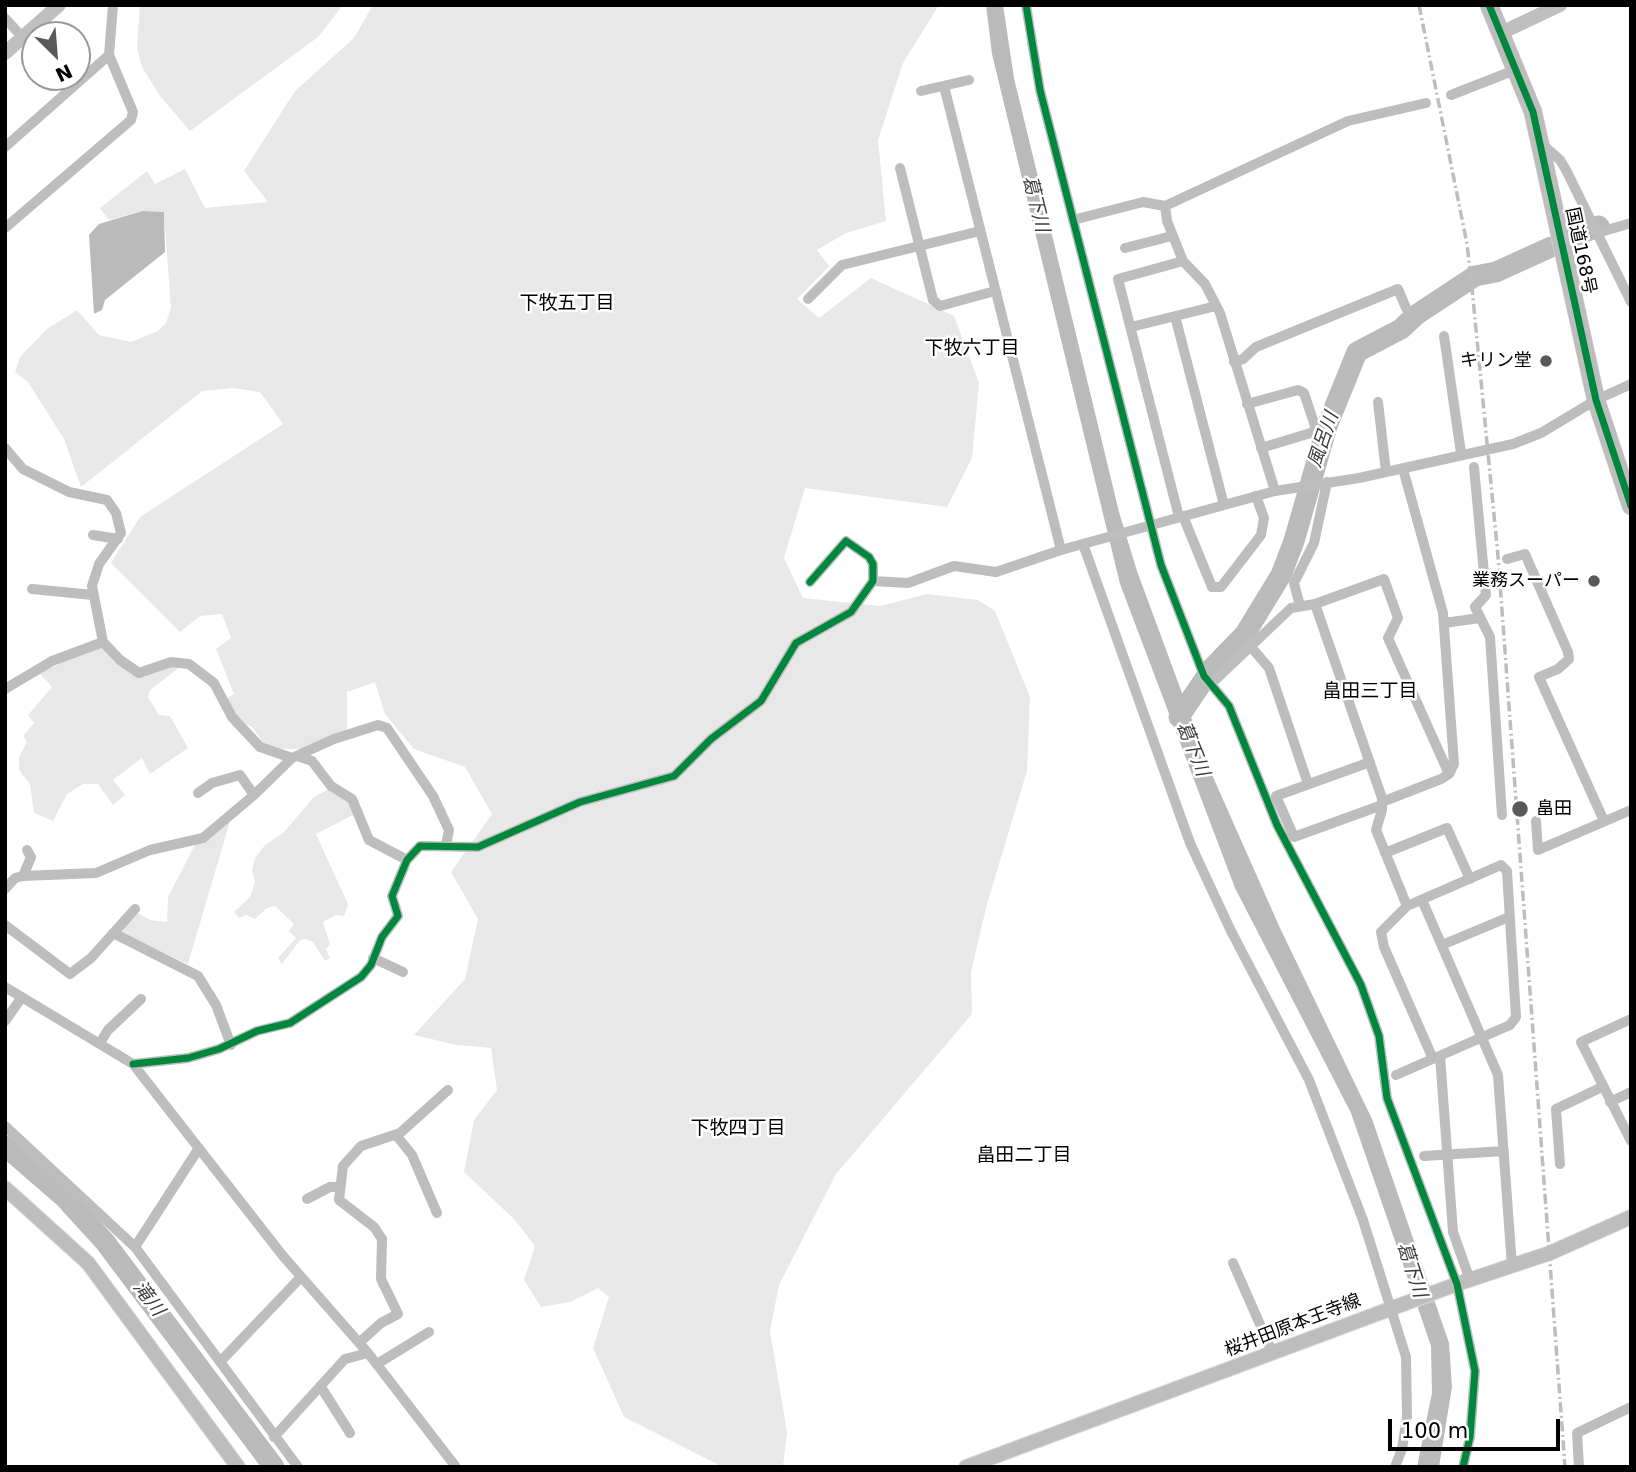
<!DOCTYPE html>
<html>
<head>
<meta charset="utf-8">
<style>
  body { margin:0 }
  #map { position:relative; width:1636px; height:1472px; overflow:hidden; background:#fff; font-family:"DejaVu Sans",sans-serif }
  canvas { display:block }
  .frame { position:absolute; inset:0; border:7px solid #000; pointer-events:none }
  .north { position:absolute; left:21px; top:21px; width:70px; height:70px; box-sizing:border-box; background:#fff; border:2px solid #999; border-radius:50%; rotate:155deg; font-size:19px; font-weight:700; line-height:28px; text-align:center; color:#000 }
  .north::after { content:''; display:block; margin:auto; width:24px; height:32px; background:#595959; clip-path:polygon(50% 0,100% 100%,50% 72%,0 100%) }
  .scale { position:absolute; left:1388px; top:1419px; width:172px; height:32px; box-sizing:border-box; border:4px solid #000; border-top:0; padding-left:9px; font-size:21px; line-height:24px; white-space:nowrap; color:#000; -webkit-text-stroke:5px #fff; paint-order:stroke }
</style>
</head>
<body>
<div id="map">
<canvas width="1636" height="1472"></canvas>
<div class="frame"></div>
<div class="north">N</div>
<div class="scale">100 m</div>
</div>
<script>
const ctx = document.querySelector('canvas').getContext('2d');
ctx.lineJoin = 'round';
function paint(path, color) { ctx.fillStyle = color; ctx.fill(path, 'evenodd'); }
const shape = rows => new Path2D(rows.map(r => 'M' + r).join(''));
function strokePath(path, color, width, dash) { ctx.strokeStyle = color; ctx.lineWidth = width; ctx.lineCap = dash ? 'butt' : 'round'; ctx.setLineDash(dash || []); ctx.stroke(path); }
function label(font, color, halo, rows, align = 'center') {
  ctx.font = font + ' "DejaVu Sans","Noto Sans JP",sans-serif'; ctx.lineWidth = 5; ctx.setLineDash([]); ctx.textBaseline = 'middle'; ctx.strokeStyle = halo; ctx.fillStyle = color; for (const [text, x, y, turn = 0] of rows) {
    ctx.save(); ctx.translate(x, y); ctx.rotate((+turn || 0) * Math.PI / 180); ctx.textAlign = isNaN(turn) ? turn : align; if (halo) ctx.strokeText(text, 0, 0); ctx.fillText(text, 0, 0); ctx.restore();
  }
}
paint(shape([
  [140,5,343,5,318,37,190,131,160,96,142,67,137,48],
  [373,5,939,5,903,63,878,140,886,221,846,233,817,250,829,266,797,299,819,318,871,278,954,316,979,383,972,458,947,507,805,488,784,558,803,598,880,606,927,594,978,600,995,611,1030,697,1027,771,987,904,971,972,972,1014,836,1174,779,1285,770,1331,787,1432,783,1467,723,1467,624,1417,593,1348,609,1297,598,1288,570,1302,541,1307,524,1280,535,1246,514,1219,464,1172,474,1120,497,1090,491,1048,457,1045,414,1035,465,979,478,919,451,872,492,814,465,767,414,749,385,714,375,682,347,692,347,730,303,749,282,749,264,744,253,728,238,719,227,698,234,694,216,649,231,638,222,614,200,616,180,632,111,563,140,517,283,424,260,392,233,388,202,391,81,487,64,439,28,382,15,372,20,357,47,329,77,310,99,335,131,342,158,331,166,323,171,308,164,212,141,211,109,220,100,208,147,171,155,184,185,169,205,208,268,202,244,171,295,91,354,38],
  [102,645,114,661,135,676,173,665,180,667,150,690,148,697,159,715,170,716,188,748,150,774,142,758,113,780,125,795,113,805,98,784,83,784,67,794,53,821,34,813,30,784,19,770,19,757,27,742,23,736,34,723,28,715,52,687,39,673],
  [329,789,350,804,353,815,316,834,348,904,344,916,336,915,323,922,330,944,326,949,330,958,325,961,313,942,306,939,300,940,282,964,278,958,296,938,289,931,294,924,275,906,267,908,255,919,246,915,239,918,234,912,250,897,255,882,252,870,255,858,265,845,283,833,314,797],
  [230,821,188,964,118,932,138,913,150,920,167,922,168,897,195,845]
]), '#e8e8e8');
paint(shape([
  [986,5,1003,5,1014,78,1119,512,1137,571,1213,777,1280,928,1372,1119,1449,1343,1452,1387,1439,1467,1417,1467,1432,1393,1431,1346,1351,1113,1235,888,1120,584,992,54],
  [142,211,164,212,165,252,105,300,102,310,94,314,89,235,99,224]
]), '#bababa');
strokePath(shape([
  [1572,238,1599,226],
  [1179,717,1212,668,1245,634,1281,575,1294,541,1327,426,1357,352,1401,329,1416,315,1475,276,1496,272,1551,247],
  [5,1146,64,1197,105,1242,274,1467]
]), '#bababa', 21);
const primary = shape([
  [5,1188,88,1263,238,1467],
  [966,1467,1457,1284,1550,1253,1631,1217]
]);
const highway = shape([
  [1489,5,1533,112,1596,400,1631,506]
]);
strokePath(primary, '#dbdbdb', 16);
strokePath(highway, '#dbdbdb', 19);
strokePath(shape([
  [1026,5,1040,90,1161,565,1204,676,1229,706,1277,825,1361,985,1379,1036,1387,1098,1457,1284,1475,1371,1470,1437,1463,1467],
  [5,18,23,38],
  [944,86,1061,550],
  [921,91,969,80],
  [1451,95,1515,70],
  [1541,143,1560,160,1566,170,1631,302],
  [5,147,109,55],
  [900,168,933,300,940,306,995,291],
  [1165,206,1167,221,1183,261,1205,284,1220,313,1275,491],
  [1073,220,1143,202,1165,206,1348,121,1426,103],
  [5,228,131,120,133,112,109,55,113,5],
  [1597,233,1631,223],
  [1125,248,1172,236],
  [808,299,842,265,980,231],
  [1175,316,1224,505],
  [1131,327,1216,306],
  [1444,336,1461,453],
  [1234,362,1243,359,1256,347,1398,289,1406,308],
  [1378,402,1386,472],
  [1247,404,1298,390,1304,393,1315,426,1314,432,1261,448],
  [5,448,23,469,69,492,107,500,116,513,121,533,99,564,92,586,103,642,120,660,139,673,171,662,189,664,214,683,232,717,260,747,292,758],
  [1474,467,1486,595,1475,607,1490,637,1502,815],
  [1183,516,1212,587,1221,587,1261,535,1264,518,1256,496],
  [1179,517,1118,279,1183,261],
  [93,535,118,539],
  [1083,544,1190,843,1231,931,1309,1080,1363,1220,1406,1357,1407,1417,1402,1449,1395,1467],
  [1507,559,1525,554,1568,652,1569,659,1558,669,1539,677,1604,821],
  [873,581,908,583,954,566,996,572,1061,550,1275,491,1359,478,1513,444,1541,433,1596,400,1631,384],
  [32,589,93,595],
  [1315,604,1382,798,1382,810,1376,830,1407,906],
  [1300,606,1294,583,1314,543,1327,482],
  [1444,623,1480,618],
  [1252,648,1269,668,1308,784],
  [1210,685,1291,608,1315,604,1384,579,1398,618,1388,638,1449,774],
  [5,689,52,661,103,642],
  [297,756,312,761,331,786,352,799,369,840,407,860],
  [1370,762,1276,796,1294,837,1382,805],
  [198,793,212,783,240,775,254,795],
  [1382,802,1441,779,1449,774,1454,764,1443,613,1403,469],
  [1536,821,1538,850,1631,810],
  [1385,853,1447,828,1470,879],
  [23,876,31,857,27,850],
  [5,889,15,878,23,876,96,873,150,850,203,838,254,795,292,758,334,739,378,725,387,728,433,796,449,830,446,845],
  [1422,900,1498,1075,1512,1266],
  [5,925,70,974,91,958,135,909],
  [113,933,198,976,216,1005,231,1045],
  [1442,945,1509,917],
  [373,958,403,972],
  [5,987,133,1064,283,1256,368,1353,456,1467],
  [1631,1019,1581,1042,1631,1141],
  [5,1021,22,997],
  [100,1043,108,1030,141,999],
  [1440,1056,1453,1232,1470,1280],
  [133,1064,188,1058,219,1049,257,1031,290,1023,361,977,371,965,382,937,398,916,392,896,407,860,420,846,478,847,580,802,674,776,711,739,761,701,796,643,851,612,873,581,873,564,869,557,846,541,810,582],
  [1396,1075,1510,1025,1516,1017,1507,871,1501,865,1407,906,1381,932,1384,947,1433,1059],
  [1610,1102,1631,1092],
  [5,1126,135,1247,298,1467],
  [396,1135,412,1155,437,1213],
  [1424,1156,1504,1151],
  [1560,1164,1556,1109,1602,1087],
  [307,1199,330,1187,339,1187],
  [135,1247,199,1148],
  [1233,1263,1273,1354],
  [360,1342,381,1323,398,1314,381,1279,382,1239,374,1227,339,1200,343,1166,361,1146,400,1133,448,1090],
  [220,1362,301,1277],
  [377,1364,429,1332],
  [321,1387,350,1433],
  [274,1437,345,1359,368,1353],
  [1579,1467,1577,1433,1631,1407]
]), '#bdbdbd', 10);
strokePath(shape([
  [1501,33,1560,5],
  [5,53,59,5]
]), '#bfbfbf', 14);
strokePath(primary, '#bdbdbd', 14);
strokePath(highway, '#bdbdbd', 18);
strokePath(shape([
  [1419,5,1467,244,1472,288,1498,556,1565,1467]
]), '#bdbdbd', 3.5, [10, 3.5, 2, 3.5]);
strokePath(shape([
  [1026,5,1040,90,1161,565,1204,676,1229,706,1277,825,1361,985,1379,1036,1387,1098,1457,1284,1475,1371,1470,1437,1463,1467],
  [1489,5,1533,112,1596,400,1631,506],
  [133,1064,188,1058,219,1049,257,1031,290,1023,361,977,371,965,382,937,398,916,392,896,407,860,420,846,478,847,580,802,674,776,711,739,761,701,796,643,851,612,873,581,873,564,869,557,846,541,810,582]
]), '#00873e', 7);
for (const [x, y, r, color] of [
  [1546,361,7,"#595959"],
  [1594,581,7,"#595959"],
  [1520,809,9,"#595959"]
]) { const dot = new Path2D(); dot.arc(x, y, r, 0, 2 * Math.PI); ctx.fillStyle = color; ctx.fill(dot); strokePath(dot, '#fff', 2.5); }
label('18px', '#000', '#fff', [
  ["国道168号",1580,251,78],
  ["桜井田原本王寺線",1293,1326,-21]
]);
label('18px', '#000', '#fff', [
  ["キリン堂",1532,361],
  ["業務スーパー",1580,581],
  ["畠田",1536,809,"left"]
], 'right');
label('italic 19px', '#3d3d3d', '#fff', [
  ["葛下川",1035,204,76],
  ["風呂川",1324,440,-71],
  ["葛下川",1192,749,68],
  ["葛下川",1411,1270,72],
  ["滝川",148,1299,53]
]);
label('19px', '#000', '#fff', [
  ["下牧五丁目",567,304],
  ["下牧六丁目",972,349],
  ["畠田三丁目",1370,692],
  ["下牧四丁目",738,1129],
  ["畠田二丁目",1024,1156]
]);
</script>
</body>
</html>
